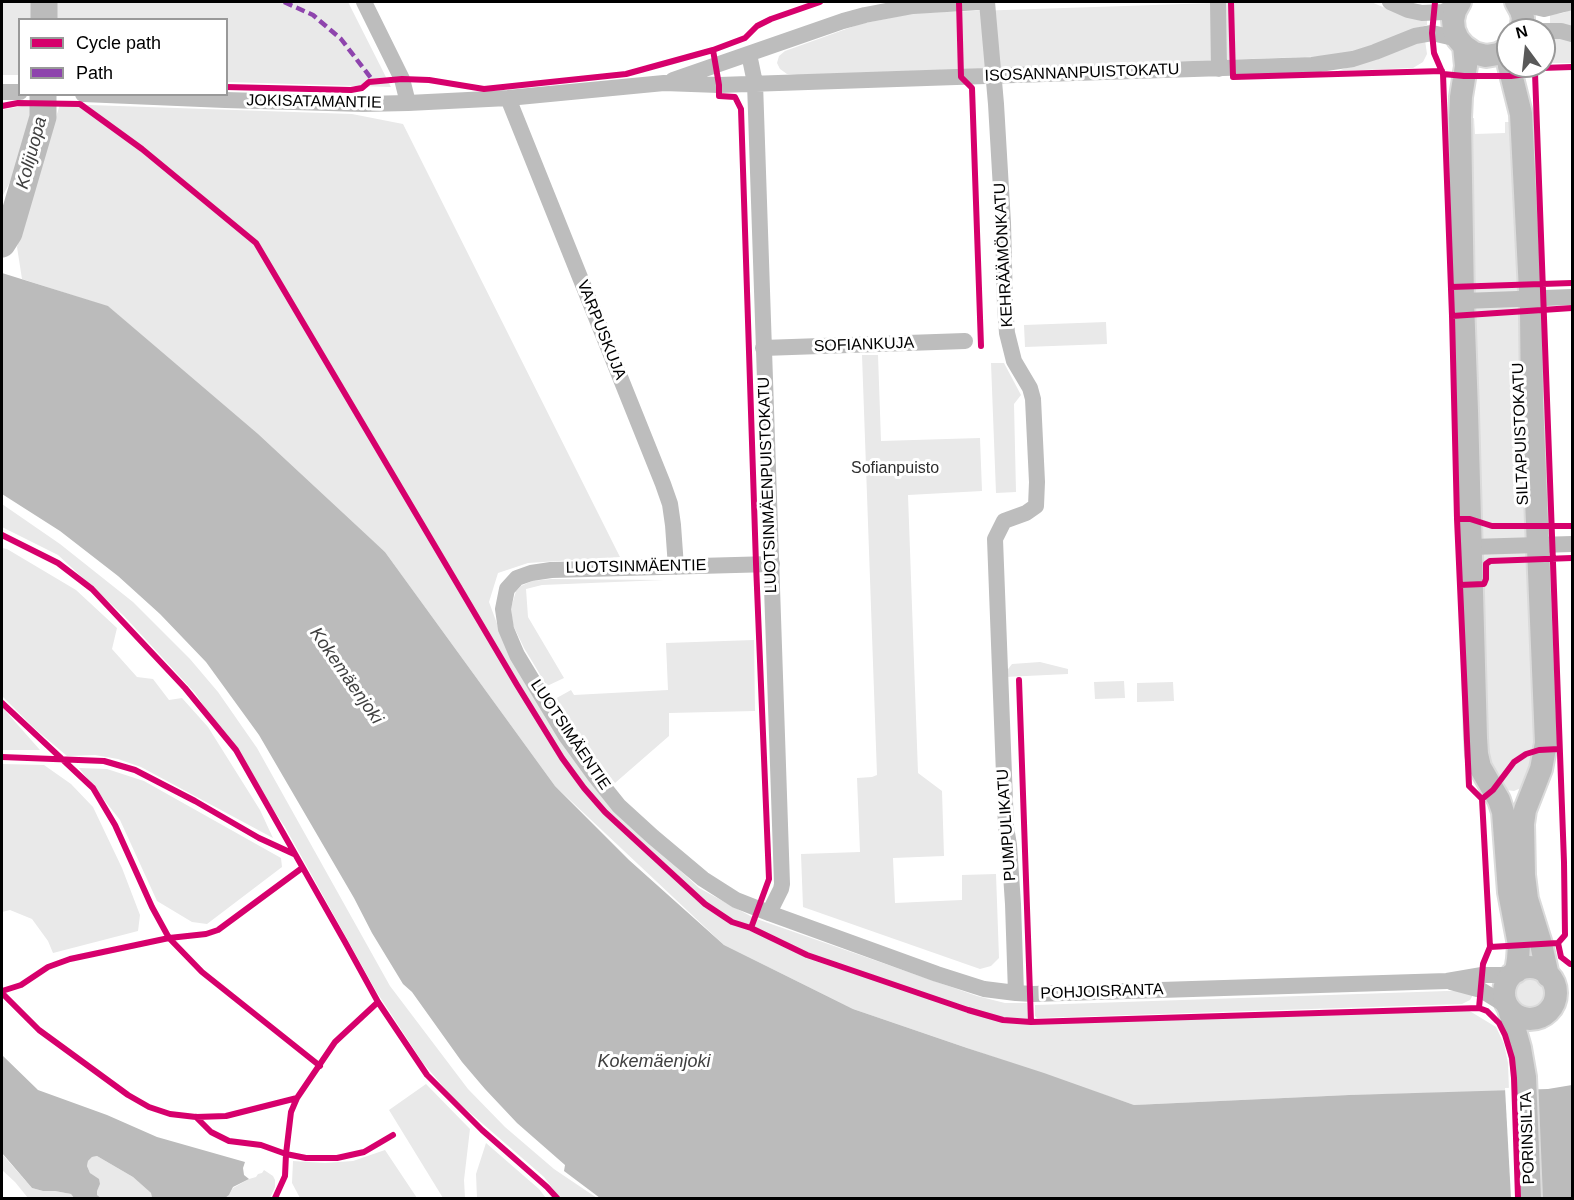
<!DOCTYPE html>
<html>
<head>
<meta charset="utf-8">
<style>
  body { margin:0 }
  #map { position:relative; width:1574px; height:1200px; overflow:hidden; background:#fff; font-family:Helvetica,sans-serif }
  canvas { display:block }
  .frame { position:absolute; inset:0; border:3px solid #000; pointer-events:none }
  .legend { position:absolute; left:18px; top:18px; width:210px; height:78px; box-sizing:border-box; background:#fff; border:2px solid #999; margin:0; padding:8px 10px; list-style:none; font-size:18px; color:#000 }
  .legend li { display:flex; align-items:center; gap:12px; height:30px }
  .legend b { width:30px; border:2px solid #999 }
  .north { position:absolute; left:1496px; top:18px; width:60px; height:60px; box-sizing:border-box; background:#fff; border:2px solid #999; border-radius:50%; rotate:345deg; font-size:16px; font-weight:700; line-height:24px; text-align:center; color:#000 }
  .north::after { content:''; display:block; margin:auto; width:21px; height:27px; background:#595959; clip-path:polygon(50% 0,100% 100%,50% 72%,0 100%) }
</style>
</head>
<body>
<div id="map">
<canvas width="1574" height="1200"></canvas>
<div class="frame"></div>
<ul class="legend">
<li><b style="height:8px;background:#d6006c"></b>Cycle path</li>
<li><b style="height:8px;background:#8e44ad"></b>Path</li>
</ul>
<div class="north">N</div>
</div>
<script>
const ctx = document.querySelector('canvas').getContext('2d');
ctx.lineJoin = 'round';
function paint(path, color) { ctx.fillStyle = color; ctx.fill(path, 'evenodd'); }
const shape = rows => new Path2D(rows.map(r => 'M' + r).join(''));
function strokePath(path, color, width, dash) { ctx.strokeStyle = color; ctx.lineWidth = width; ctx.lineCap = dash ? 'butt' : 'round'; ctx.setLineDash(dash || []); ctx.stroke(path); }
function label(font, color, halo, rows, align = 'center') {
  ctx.font = font + ' Helvetica,sans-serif'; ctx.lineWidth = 6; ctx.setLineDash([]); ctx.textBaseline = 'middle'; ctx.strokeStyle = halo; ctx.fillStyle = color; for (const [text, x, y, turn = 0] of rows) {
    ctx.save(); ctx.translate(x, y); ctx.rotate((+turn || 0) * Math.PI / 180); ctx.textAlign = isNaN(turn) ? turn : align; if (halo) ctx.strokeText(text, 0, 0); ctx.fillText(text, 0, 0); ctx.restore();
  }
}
paint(shape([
  [2,2,348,2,391,87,227,82,226,20,20,20,19,75,2,75],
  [1244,2,1371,2,1395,12,1427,20,1427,25,1403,33,1364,49,1333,56,798,75,787,74,780,69,777,63,779,56,785,51,860,24,915,13],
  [1572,9,1572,27,1564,24,1550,23,1550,15,1563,13],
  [1556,37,1572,41,1572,63,1544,63,1544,57,1547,58,1549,46,1545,45,1546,38],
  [1425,40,1427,54,1423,62,1413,68,1338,71,1412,43],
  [37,103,31,130,9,184,2,197,2,110],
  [60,104,352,114,403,124,620,557,528,563,498,573,489,602,506,648,601,796,699,888,754,918,977,996,1005,1003,1027,1003,1030,1022,1463,1007,1496,1027,1504,1044,1508,1063,1509,1091,1349,1095,1134,1105,853,1009,724,945,555,786,385,552,109,307,22,279,17,247],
  [1467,118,1474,118,1475,134,1505,133,1505,122,1512,122,1534,743,1539,750,1528,782,1521,788,1514,791,1506,790,1487,767,1488,748],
  [1106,322,1107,344,1025,347,1024,325],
  [862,355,878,355,881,441,980,438,982,491,908,495,918,773,942,791,944,856,893,858,895,903,962,900,962,875,996,874,999,958,991,966,980,969,803,907,801,854,860,852,857,778,872,777,877,775],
  [991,363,1004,363,1021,395,1014,404,1016,492,996,493],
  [2,504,60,544,133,602,190,659,218,692,257,748,390,986,468,1089,505,1127,554,1169,597,1198,560,1198,544,1177,453,1098,423,1063,376,991,285,827,195,693,124,616,58,555,2,527],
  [2,548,7,549,76,590,117,628,112,649,137,677,153,679,169,700,182,698,208,727,260,810,273,838,141,767,118,759,95,755,67,756,34,728,2,696],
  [551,579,664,580,542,585,526,589,528,617,564,678,547,686,524,648,513,625,511,608,516,591,521,586,532,581],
  [754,640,755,711,669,713,669,736,615,783,569,723,555,699,571,690,574,695,668,690,666,643],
  [1040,662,1068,669,1068,674,1005,677,1005,673,1012,664],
  [1124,681,1125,698,1095,699,1094,682],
  [1173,682,1174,701,1137,702,1137,683],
  [2,707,40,750,2,750],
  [2,764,44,765,71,784,93,807,122,868,140,915,138,931,53,953,48,941,32,919,10,910,2,912],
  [79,768,107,769,144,781,281,858,282,867,207,924,192,922,157,901,120,820],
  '1513 994a17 17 0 1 1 34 0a17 17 0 1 1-34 0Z',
  [1447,991,1461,991,1473,995,1470,1000,1462,1004,1037,1018,1035,1016,1035,1005],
  [426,1084,470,1129,464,1180,465,1198,443,1198,389,1110],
  [486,1143,539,1189,546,1198,477,1198,476,1174],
  [385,1150,417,1198,300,1198,292,1183,293,1161,325,1163,353,1161],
  [2,1154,32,1188,43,1191,55,1191,71,1194,74,1198,28,1198,15,1182,2,1170],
  [97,1156,133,1177,151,1193,152,1198,101,1198,97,1195,97,1190,100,1184,90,1173,87,1166,88,1161,92,1157],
  [264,1170,273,1176,275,1180,275,1187,270,1198,225,1198,229,1195,233,1188,249,1179,256,1177,258,1174,262,1173]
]), '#e9e9e9');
paint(shape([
  [2,273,108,306,258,434,385,552,555,786,629,860,724,945,853,1009,967,1048,1044,1073,1134,1105,1349,1095,1548,1089,1572,1085,1572,1198,600,1198,564,1171,565,1165,517,1123,485,1089,462,1062,412,992,403,984,372,933,354,898,259,735,206,662,160,614,118,576,60,531,2,494],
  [2,1055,38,1090,107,1115,157,1137,245,1162,243,1168,244,1175,249,1179,233,1187,229,1195,225,1198,152,1198,151,1193,133,1177,97,1156,92,1157,88,1161,87,1166,90,1173,99,1179,100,1184,97,1191,97,1195,101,1198,74,1198,71,1194,55,1191,43,1191,32,1188,2,1153]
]), '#bbb');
paint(shape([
  [1535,1087,1540,1198,1511,1198,1505,1088]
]), '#fff');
strokePath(shape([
  [44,20,44,2],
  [2,244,9,233,43,117,43,94]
]), '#bbb', 27);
const major = shape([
  [1460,2,1455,11,1453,20,1454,30,1458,39,1464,46,1474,53,1486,56,1498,54,1508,49],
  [1516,2,1521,11,1523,18,1521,30],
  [1464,46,1466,66,1461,97,1460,118,1463,301,1467,411,1476,738,1477,754,1480,767,1499,800,1503,812,1509,892,1519,945,1518,959,1516,972],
  [1509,66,1521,114,1531,311,1532,401,1546,743,1541,769,1525,810,1523,824,1524,875,1527,899,1541,944,1548,976],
  '1504 993a26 26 0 1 1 52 0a26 26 0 1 1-52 0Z',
  [1509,1009,1520,1048,1525,1077,1530,1198]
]);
strokePath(major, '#dbdbdb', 26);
strokePath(shape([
  [364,2,402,79,408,103],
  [987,2,996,104,1003,223,1005,306,1007,333,1014,361,1030,388,1033,399,1037,482,1036,506,1026,513,1004,521,995,539,1006,827,1009,845,1013,904,1016,993],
  [1218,2,1219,69],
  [1390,2,1408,10,1422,13,1443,12,1457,5],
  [1518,3,1544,9,1572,2],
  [1544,31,1561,31,1572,34],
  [749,54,755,83,782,884,781,889,769,913],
  [673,80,843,21,865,15,913,6,980,2],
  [2,92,20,92],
  [83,94,225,100,363,104,408,103,508,98,664,83,719,85,1312,65,1353,59,1375,52,1415,36,1432,33,1458,39],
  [508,98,663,484,670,504,673,525,676,567],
  [1463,301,1572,297],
  [763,348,965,341],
  [1471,547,1572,544],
  [772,564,551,570,531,573,517,578,507,589,503,609,506,629,517,655,566,736,595,776,619,806,653,837,703,879,736,900,769,913,937,974,984,989,1016,993,1033,994,1447,981,1482,975,1511,975],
  [1451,982,1481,990,1507,1006]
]), '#bdbdbd', 16);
strokePath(major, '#bdbdbd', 22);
strokePath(shape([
  [284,2,313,15,341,39,374,82]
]), '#8e44ad', 4.5, [9, 4.5]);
strokePath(shape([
  [959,2,961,77,972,88,981,346],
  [1231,2,1233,77,1442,71],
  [1435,2,1432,33,1434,53,1443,74,1452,316,1457,519,1469,786,1482,799,1490,947],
  [713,50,719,85,719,96,735,97,741,109,756,564,769,879,751,928],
  [1443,74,1464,76,1511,76,1535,73,1536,66],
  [226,87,351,90,362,88,369,82,402,79,429,80,484,89,626,74,713,50,745,38,757,26,771,19,820,2],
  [2,106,18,103,80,104,142,149,256,243,517,685,562,758,584,788,605,812,705,904,732,922,751,928,807,955,968,1010,1003,1020,1031,1022,1479,1008,1487,1011,1499,1023,1505,1035,1512,1058,1514,1078,1518,1198],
  [1451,287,1572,283],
  [1452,316,1572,308],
  [1457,519,1470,519,1492,526,1572,526],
  [2,535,58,563,92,589,185,688,236,750,345,942,378,1002,427,1075,482,1130,547,1187,557,1198],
  [1460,585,1484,584,1486,579,1486,564,1490,561,1572,558],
  [1019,680,1031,1022],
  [2,703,93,788,115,825,152,907,169,938,202,972,320,1066],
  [2,757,104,761,135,770,195,801,259,838,294,854],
  [1482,799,1493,790,1514,762,1526,754,1539,750,1559,749],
  [1558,943,1565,935,1564,862,1535,73,1541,68,1572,67],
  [2,991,21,985,48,967,70,959,169,938,206,934,218,930,302,868],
  [2,993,39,1030,128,1095,149,1107,170,1114,196,1117,226,1116,297,1098],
  [378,1002,335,1042,297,1098,291,1112,286,1154,306,1158,337,1158,364,1152,393,1135],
  [1479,1008,1483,964,1490,947,1558,943,1561,957,1570,964,1572,964],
  [196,1117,211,1132,229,1141,261,1145,286,1154,285,1176,275,1198]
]), '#d6006c', 6);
label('16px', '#000', '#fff', [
  ["ISOSANNANPUISTOKATU",1082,73,-2],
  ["JOKISATAMANTIE",314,102,1],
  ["KEHRÄÄMÖNKATU",1004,255,-93],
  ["VARPUSKUJA",601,330,68],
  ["SOFIANKUJA",864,345,-2],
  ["SILTAPUISTOKATU",1521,434,-92],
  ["LUOTSINMÄENPUISTOKATU",768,485,-92],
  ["LUOTSINMÄENTIE",636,567,-1],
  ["LUOTSIMÄENTIE",570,735,56],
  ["PUMPULIKATU",1007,825,-94],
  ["POHJOISRANTA",1102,992,-2],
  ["PORINSILTA",1528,1138,-92]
]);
label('16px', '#2e2e2e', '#fff', [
  ["Sofianpuisto",895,469]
]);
label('italic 18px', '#3f3f3f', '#fff', [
  ["Kolijuopa",32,153,-75],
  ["Kokemäenjoki",346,676,55],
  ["Kokemäenjoki",654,1062]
]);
</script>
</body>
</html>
